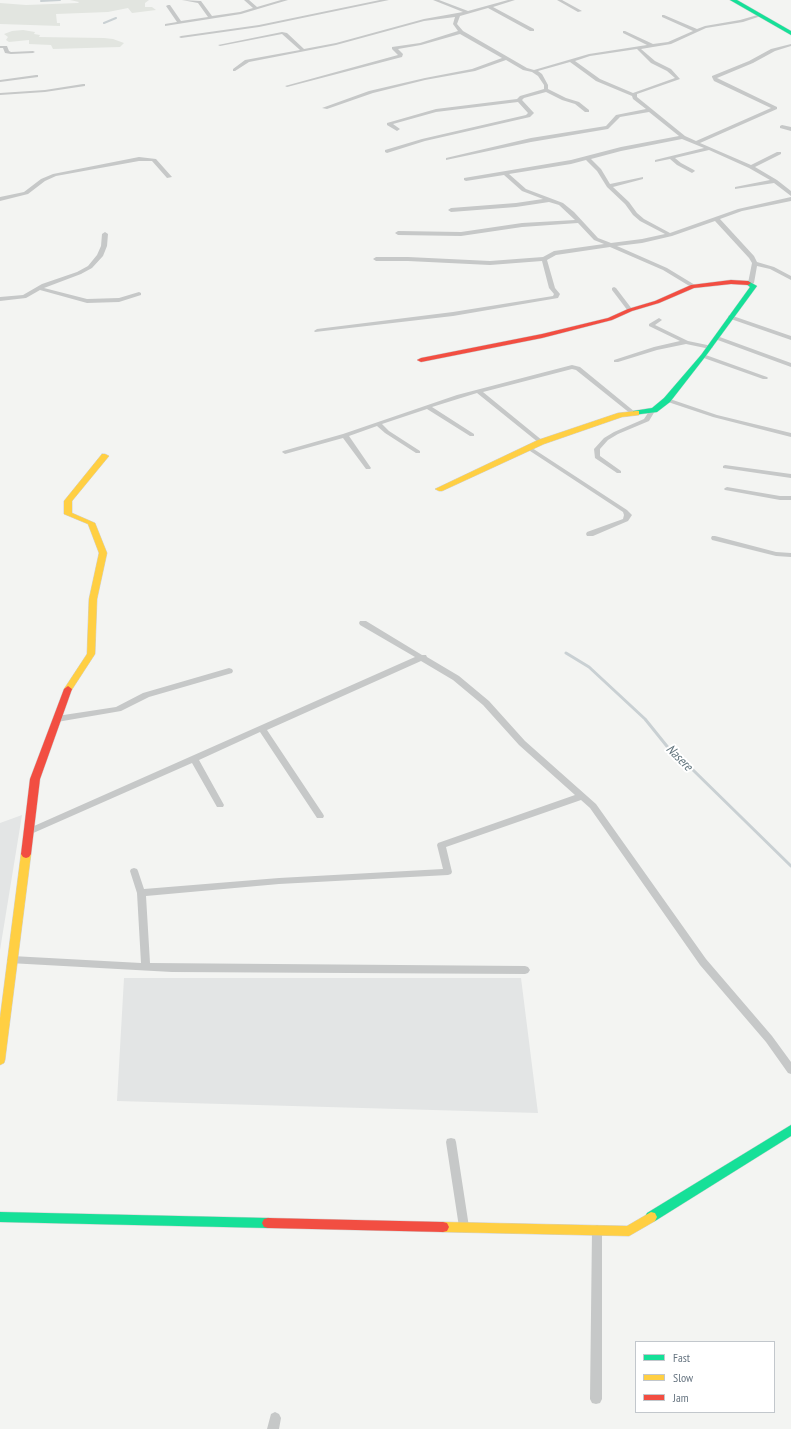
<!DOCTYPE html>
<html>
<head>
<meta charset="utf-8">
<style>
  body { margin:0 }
  #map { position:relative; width:791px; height:1429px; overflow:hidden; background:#f3f4f2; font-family:"PT Sans Narrow",sans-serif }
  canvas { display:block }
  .legend { position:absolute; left:635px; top:1341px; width:140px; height:72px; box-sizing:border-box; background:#fff; border:1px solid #c2c7cc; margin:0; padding:5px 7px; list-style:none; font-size:12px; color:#667480 }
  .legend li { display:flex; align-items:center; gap:8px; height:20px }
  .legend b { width:20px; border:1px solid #c2c7cc }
</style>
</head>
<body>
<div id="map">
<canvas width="791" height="1429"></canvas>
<ul class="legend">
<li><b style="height:5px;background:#16e098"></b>Fast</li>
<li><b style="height:5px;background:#ffcf43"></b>Slow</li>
<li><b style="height:5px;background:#f24e42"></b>Jam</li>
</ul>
</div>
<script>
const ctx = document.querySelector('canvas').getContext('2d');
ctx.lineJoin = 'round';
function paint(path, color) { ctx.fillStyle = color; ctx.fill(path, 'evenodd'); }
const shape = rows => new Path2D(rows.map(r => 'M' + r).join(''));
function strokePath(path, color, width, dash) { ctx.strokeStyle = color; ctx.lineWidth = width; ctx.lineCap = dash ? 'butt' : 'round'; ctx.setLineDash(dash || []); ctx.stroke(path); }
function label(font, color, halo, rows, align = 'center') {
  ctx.font = font + ' "PT Sans Narrow",sans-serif'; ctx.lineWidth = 4; ctx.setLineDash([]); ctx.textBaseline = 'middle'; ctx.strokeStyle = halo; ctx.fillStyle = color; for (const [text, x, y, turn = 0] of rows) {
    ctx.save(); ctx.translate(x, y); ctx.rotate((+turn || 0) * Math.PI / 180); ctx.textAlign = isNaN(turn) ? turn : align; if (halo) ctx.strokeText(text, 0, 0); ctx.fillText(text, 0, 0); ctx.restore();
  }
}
paint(shape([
  [22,815,0,950,0,823],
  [124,978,521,978,538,1113,117,1101]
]), '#e3e5e5');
paint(shape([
  [70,0,149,0,145,3,145,7,152,7,156,10,132,13,128,8,108,12,56,14,57,23,60,23,60,26,0,24,0,3,26,5,78,3,79,2],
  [23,30,35,32,34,34,40,35,39,37,104,38,113,39,124,43,120,47,53,49,51,45,29,44,29,40,9,42,6,40,8,37,4,34,12,31]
]), '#e2e5e0');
strokePath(shape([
  [41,1,60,0],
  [104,23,116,18]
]), '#c9d0d3', 2);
strokePath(shape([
  [566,653,589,667,645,719,670,750,691,768,791,866]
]), '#c9d0d3', 3);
const fast = shape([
  [730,0,737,0,791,31,791,35,730,0],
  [748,281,757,286,705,357,670,402,657,412,633,415,633,411,652,408,664,398,701,355,750,287,745,283,748,281],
  [791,1125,791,1136,655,1221,651,1222,647,1221,645,1217,647,1213,791,1125],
  [0,1212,268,1218,272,1219,274,1223,272,1227,268,1228,0,1222,0,1212]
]);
const slow = shape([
  [636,411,639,411,639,415,622,417,544,444,442,491,439,491,435,489,538,440,618,413,636,411],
  [102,454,105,454,109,456,72,501,72,513,95,523,107,553,97,599,95,654,71,691,68,692,64,689,87,654,89,599,99,553,88,524,64,514,64,501,102,454],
  [26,850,29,851,31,854,5,1060,4,1063,0,1065,0,1018,21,854,23,851,26,850],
  [651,1212,655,1213,657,1217,655,1221,629,1236,443,1232,439,1231,437,1227,439,1223,443,1222,627,1226,651,1212]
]);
const jam = shape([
  [731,280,748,281,751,283,748,285,731,284,694,288,659,303,632,311,612,320,542,338,421,362,417,360,421,358,542,334,608,318,628,309,655,301,691,285,731,280],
  [68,686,72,689,40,779,31,854,29,857,26,858,23,857,21,854,30,779,64,689,68,686],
  [268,1218,443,1222,447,1223,449,1227,447,1231,443,1232,268,1228,264,1227,262,1223,264,1219,268,1218]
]);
strokePath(fast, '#d0d1d1', 1);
strokePath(slow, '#d0d1d1', 1);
strokePath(jam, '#d0d1d1', 1);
paint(shape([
  [182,0,201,1,212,16,240,12,253,8,244,0,249,0,257,7,281,0,288,0,241,14,165,26,165,24,177,22,166,6,168,5,170,5,181,21,208,17,198,3,182,0],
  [380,0,389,0,259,27,181,38,179,37,181,36,259,25,380,0],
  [433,0,439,0,468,11,508,0,515,0,493,7,534,29,534,31,530,31,488,8,460,16,457,24,463,31,527,68,534,70,589,54,647,45,623,33,623,31,625,31,653,44,668,42,693,31,662,17,662,15,664,15,697,29,705,26,740,20,761,14,761,16,743,22,706,28,671,44,641,49,655,61,671,69,680,79,637,94,637,97,685,136,696,141,771,108,714,81,712,77,712,76,749,61,771,49,791,44,791,46,775,51,753,63,717,78,777,107,777,109,700,143,751,165,777,152,781,152,781,154,755,167,777,180,791,191,791,196,774,183,735,189,735,187,770,180,749,168,709,150,675,158,681,163,694,170,695,171,692,173,677,165,670,159,655,162,655,160,704,148,682,139,621,151,591,159,601,169,610,184,643,177,643,179,613,187,629,202,637,213,644,219,670,233,738,209,791,197,791,201,742,211,720,219,754,256,757,262,774,267,791,276,791,280,770,269,757,266,754,283,751,285,749,284,748,283,752,263,749,258,715,221,672,236,642,243,617,246,667,268,695,285,695,287,691,287,663,270,610,247,556,255,547,260,555,288,560,294,558,298,453,316,315,332,314,331,317,329,453,312,553,296,554,294,549,288,542,261,490,265,408,261,376,261,373,259,376,257,408,257,490,261,543,257,554,251,604,244,594,240,578,223,522,227,461,236,398,235,395,233,398,231,461,232,522,223,575,220,559,205,549,202,516,207,451,212,448,210,451,208,516,203,543,199,522,191,504,175,466,181,464,180,464,178,571,160,621,147,679,136,649,112,620,117,608,129,531,142,446,160,446,158,531,138,606,126,616,115,646,109,633,99,632,96,596,81,570,62,538,71,542,74,548,85,548,89,566,98,579,102,589,110,589,112,585,112,575,104,562,100,546,92,524,98,522,100,534,113,530,117,425,141,387,153,385,152,385,150,422,139,526,115,528,113,518,102,436,112,393,124,400,129,397,131,387,125,387,123,436,109,517,99,520,96,544,89,544,85,538,76,532,72,523,70,506,60,475,71,425,80,373,93,327,109,322,108,369,91,425,78,472,69,502,58,460,34,421,45,398,49,403,54,402,57,287,87,285,86,398,55,392,49,392,47,420,43,458,31,453,24,455,17,424,21,336,45,249,62,235,71,233,71,233,69,245,60,300,50,282,34,220,46,218,45,282,32,287,33,304,49,336,43,424,19,463,12,433,0],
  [637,49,651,63,667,71,675,78,633,93,600,79,575,61,590,56,637,49],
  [586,160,597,171,607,187,625,204,633,215,640,221,665,234,642,239,611,243,598,238,574,212,563,203,526,189,509,174,571,164,586,160],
  [557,0,562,0,582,11,578,12,557,0],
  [0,46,7,46,9,51,11,52,33,51,35,52,33,53,11,54,5,53,3,48,0,48,0,46],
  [36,75,38,75,38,77,0,82,0,80,36,75],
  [83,84,85,84,85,86,45,92,0,95,0,93,45,90,83,84],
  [782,125,791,127,791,131,780,128,780,126,782,125],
  [139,157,156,159,172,177,167,178,152,161,139,161,56,176,45,181,28,194,0,201,0,197,24,192,41,179,53,174,139,157],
  [105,232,108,234,107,246,103,256,92,268,81,274,44,288,87,299,119,298,139,292,141,293,141,295,119,302,87,303,40,290,26,298,0,301,0,297,23,295,42,284,77,272,88,266,97,255,101,246,102,234,105,232],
  [614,287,616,288,632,309,632,311,628,311,612,290,612,288,614,287],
  [730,315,791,336,791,340,728,318,728,316,730,315],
  [659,318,662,320,655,325,688,341,712,346,713,347,710,349,686,344,657,350,618,362,614,362,614,360,654,347,680,341,649,326,649,324,659,318],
  [717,336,791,363,791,367,715,339,714,338,717,336],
  [703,354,767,377,768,378,767,379,763,379,701,357,700,356,703,354],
  [572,365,580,367,635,412,635,414,631,414,576,370,572,369,483,392,543,441,543,443,539,443,477,393,432,407,474,434,474,436,470,436,427,409,382,424,389,431,420,451,420,453,416,453,385,433,377,426,349,436,371,468,370,469,366,469,343,438,285,454,282,452,283,451,343,434,457,395,572,365],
  [667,398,717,415,791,433,791,437,713,417,665,401,665,399,667,398],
  [652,409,655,411,649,421,618,434,608,440,600,449,600,456,621,471,621,473,617,473,595,458,594,449,604,438,614,432,644,419,650,410,652,409],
  [529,446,627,510,632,515,628,521,593,536,587,536,586,534,587,532,623,519,624,515,623,512,527,449,527,447,529,446],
  [725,465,791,474,791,478,723,468,723,466,725,465],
  [727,487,780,496,791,496,791,500,780,500,725,490,724,489,725,488,727,487],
  [712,536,715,536,776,552,791,553,791,557,776,556,712,540,711,538,712,536],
  [360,621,366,621,422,655,426,655,427,657,459,676,489,701,525,741,596,804,706,959,772,1036,791,1062,791,1074,788,1073,766,1042,700,965,590,808,581,800,446,847,452,872,451,874,448,875,279,884,146,896,150,963,525,966,528,967,530,970,528,973,525,974,172,972,9,963,7,960,9,957,12,956,141,963,137,893,130,871,131,869,134,868,137,869,138,871,144,889,279,878,443,869,437,845,438,843,575,795,519,745,483,705,453,680,421,661,267,730,323,814,324,816,323,818,317,818,260,732,199,760,224,805,223,807,217,807,192,763,31,834,25,834,24,832,25,830,415,657,360,625,359,623,360,621],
  [229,668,232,669,233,671,232,673,149,697,121,711,57,722,53,719,57,716,116,707,143,693,229,668],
  [451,1138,455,1139,456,1142,469,1227,468,1230,464,1232,460,1230,459,1227,446,1142,447,1139,451,1138],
  [597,1225,601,1227,602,1230,602,1399,600,1403,596,1404,592,1403,590,1399,592,1230,593,1227,597,1225],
  [275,1412,279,1414,281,1418,279,1429,267,1429,271,1414,275,1412]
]), '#c6c8c8');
paint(fast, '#16e098');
paint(slow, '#ffcf43');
paint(jam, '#f24e42');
label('italic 13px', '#62757d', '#fff', [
  ["Nasere",679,758,45]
]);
</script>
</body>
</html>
